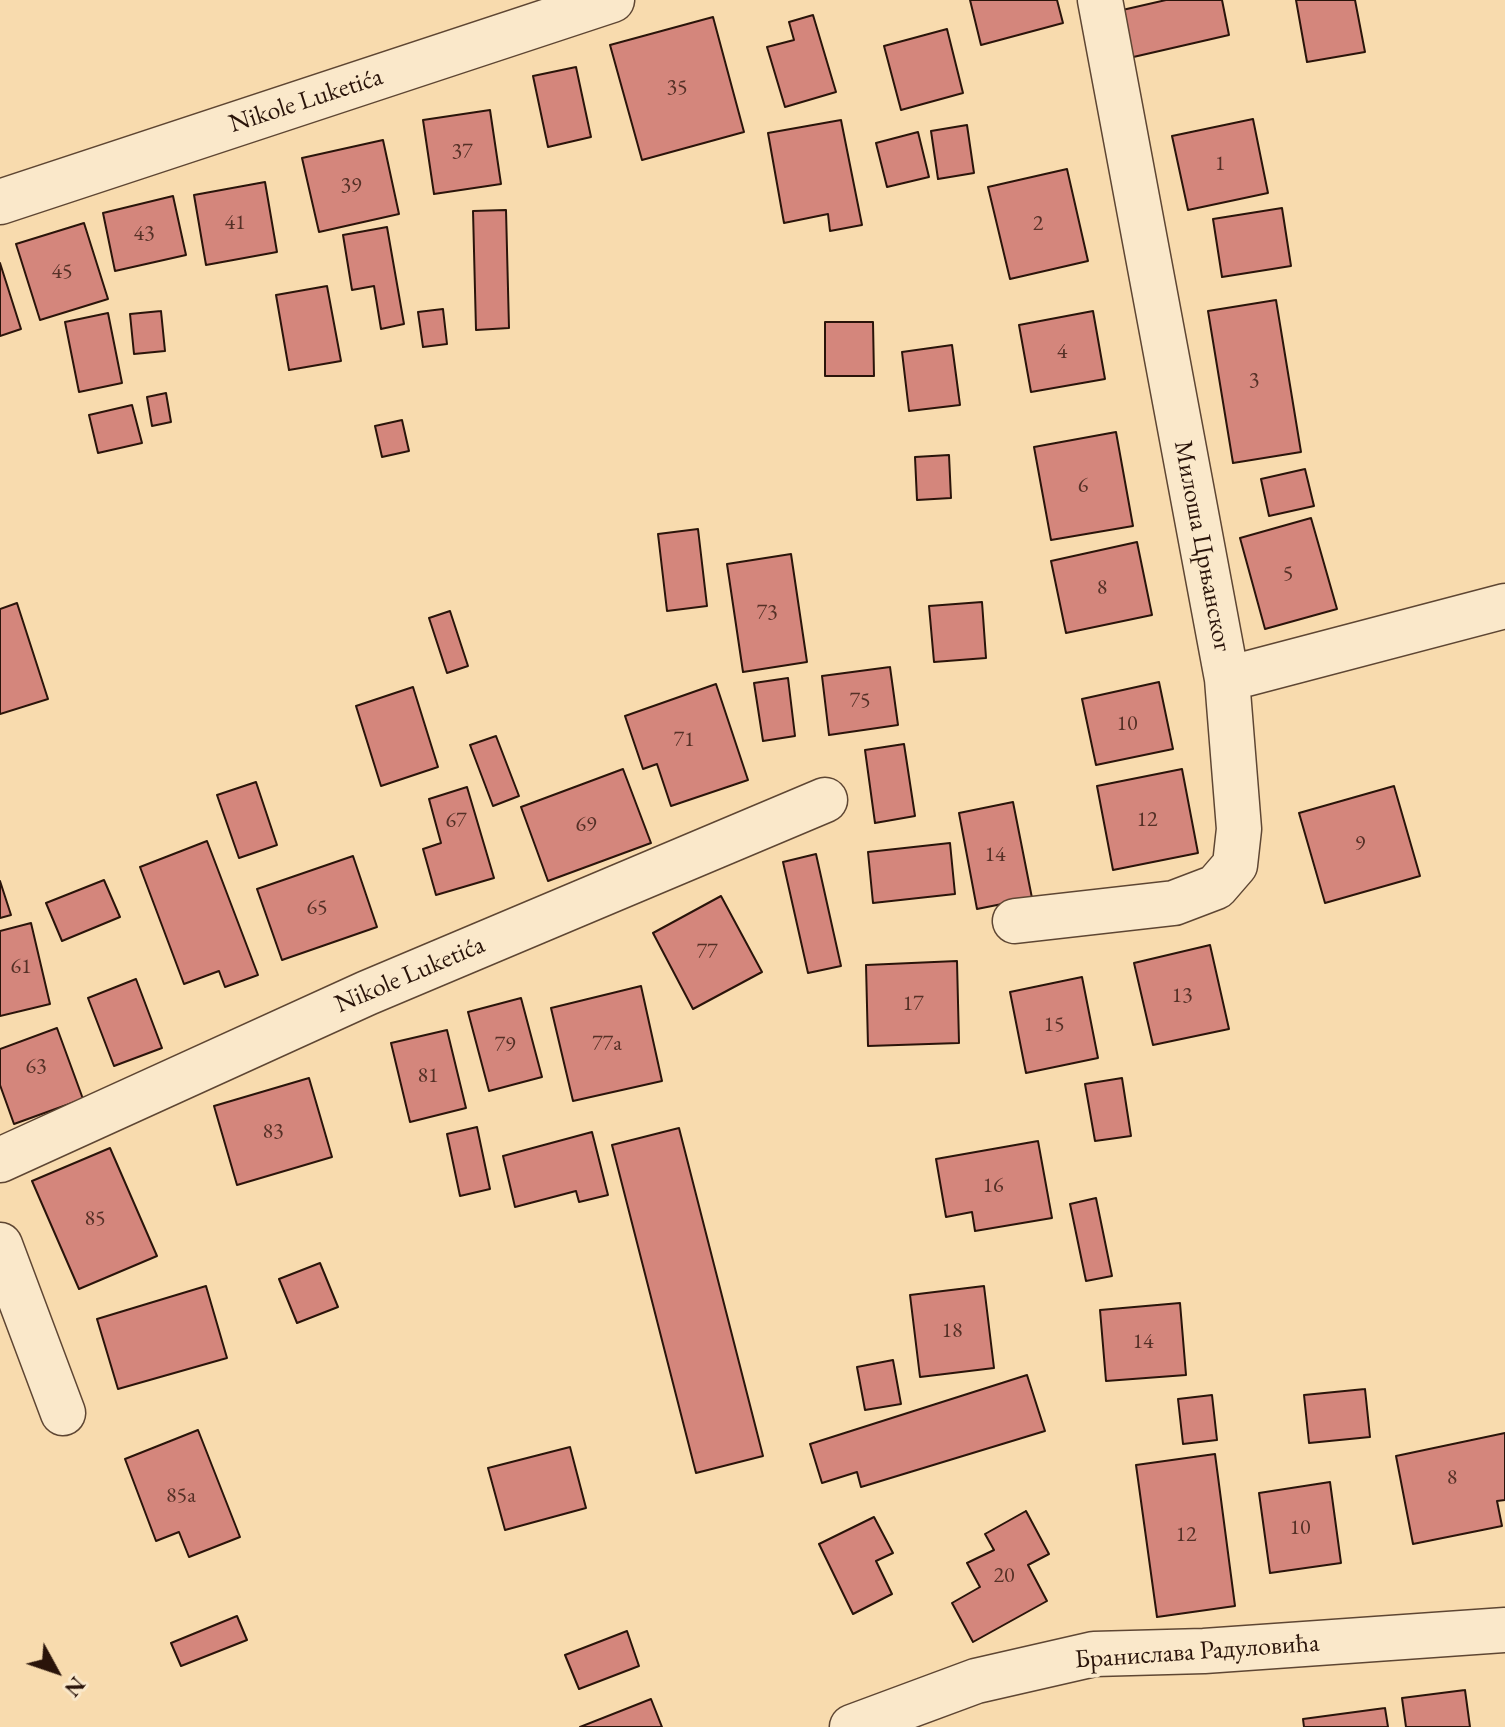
<!DOCTYPE html>
<html>
<head>
<meta charset="utf-8">
<style>
  body { margin:0 }
  #map { position:relative; width:1505px; height:1727px; overflow:hidden; background:#f8dbae; font-family:"EB Garamond",serif }
  canvas { display:block }
  .north { position:absolute; left:16px; top:1631px; width:80px; height:80px; -webkit-text-stroke:6px #fae8ca; paint-order:stroke; rotate:130deg; font-size:22px; font-weight:700; line-height:32px; text-align:center; color:#2a140a }
  .north::after { content:''; display:block; margin:auto; width:28px; height:36px; background:#2a140a; clip-path:polygon(50% 0,100% 100%,50% 72%,0 100%) }
</style>
</head>
<body>
<div id="map">
<canvas width="1505" height="1727"></canvas>
<div class="north">N</div>
</div>
<script>
const ctx = document.querySelector('canvas').getContext('2d');
ctx.lineJoin = 'round';
function paint(path, color) { ctx.fillStyle = color; ctx.fill(path, 'evenodd'); }
const shape = rows => new Path2D(rows.map(r => 'M' + r).join(''));
function strokePath(path, color, width, dash) { ctx.strokeStyle = color; ctx.lineWidth = width; ctx.lineCap = dash ? 'butt' : 'round'; ctx.setLineDash(dash || []); ctx.stroke(path); }
function label(font, color, halo, rows, align = 'center') {
  ctx.font = font + ' "EB Garamond",serif'; ctx.lineWidth = 8; ctx.setLineDash([]); ctx.textBaseline = 'middle'; ctx.strokeStyle = halo; ctx.fillStyle = color; for (const [text, x, y, turn = 0] of rows) {
    ctx.save(); ctx.translate(x, y); ctx.rotate((+turn || 0) * Math.PI / 180); ctx.textAlign = isNaN(turn) ? turn : align; if (halo) ctx.strokeText(text, 0, 0); ctx.fillText(text, 0, 0); ctx.restore();
  }
}
const building = shape([
  [970,0,1057,0,1063,23,981,45,970,0],
  [1166,0,1222,0,1229,35,1129,58,1118,11,1166,0],
  [1296,0,1355,0,1365,52,1307,62,1296,0],
  [813,15,836,92,785,107,767,47,794,40,789,22,813,15],
  [713,17,744,132,642,160,610,45,713,17],
  [947,29,963,93,901,110,884,46,947,29],
  [576,67,591,137,548,147,533,76,576,67],
  [490,110,501,184,434,194,423,120,490,110],
  [1253,119,1268,193,1188,210,1172,136,1253,119],
  [841,120,862,225,830,231,828,214,784,223,768,133,841,120],
  [967,125,974,173,938,179,931,131,967,125],
  [918,132,929,177,887,187,876,143,918,132],
  [383,140,399,214,319,232,302,158,383,140],
  [1067,169,1088,261,1010,279,988,187,1067,169],
  [265,182,277,252,206,265,194,195,265,182],
  [173,196,186,255,115,271,103,213,173,196],
  [1282,208,1291,266,1222,277,1213,219,1282,208],
  [506,210,509,328,476,330,473,211,506,210],
  [84,223,108,299,40,320,16,244,84,223],
  [387,227,404,324,381,329,374,286,352,290,343,235,387,227],
  [0,263,21,329,0,336,0,263],
  [327,286,341,361,289,370,276,295,327,286],
  [1276,300,1301,452,1233,463,1208,311,1276,300],
  [443,309,447,344,423,347,418,312,443,309],
  [161,311,165,351,134,354,130,314,161,311],
  [1093,311,1105,379,1031,392,1019,325,1093,311],
  [108,313,122,383,79,392,65,322,108,313],
  [825,322,873,322,874,376,825,376,825,322],
  [952,345,960,405,909,411,902,352,952,345],
  [166,393,171,422,152,426,147,397,166,393],
  [132,405,142,443,98,453,89,415,132,405],
  [402,420,409,451,382,457,375,426,402,420],
  [1116,432,1133,526,1051,540,1034,447,1116,432],
  [949,455,951,498,917,500,915,457,949,455],
  [1305,469,1314,506,1269,516,1261,479,1305,469],
  [1311,518,1337,609,1265,629,1240,538,1311,518],
  [698,529,707,606,667,611,658,534,698,529],
  [1137,542,1152,615,1066,633,1051,561,1137,542],
  [791,554,807,662,743,672,727,564,791,554],
  [982,602,986,658,934,662,929,606,982,602],
  [17,603,48,699,0,714,0,609,17,603],
  [450,611,468,666,447,673,429,618,450,611],
  [890,667,898,725,829,735,822,676,890,667],
  [788,678,795,736,763,741,754,683,788,678],
  [1159,682,1173,749,1096,765,1082,699,1159,682],
  [716,684,748,780,671,806,657,764,643,769,625,716,716,684],
  [413,687,438,767,381,786,356,706,413,687],
  [496,736,519,796,493,806,470,745,496,736],
  [904,744,915,816,875,823,865,750,904,744],
  [623,769,651,843,548,881,521,807,623,769],
  [1182,769,1198,853,1113,870,1097,786,1182,769],
  [256,782,277,845,239,858,217,795,256,782],
  [1394,786,1420,876,1325,903,1299,813,1394,786],
  [467,787,494,878,436,895,423,849,441,843,429,799,467,787],
  [1013,802,1032,898,977,909,959,813,1013,802],
  [207,841,258,975,225,987,219,971,184,984,140,867,207,841],
  [950,843,955,894,873,903,868,852,950,843],
  [816,854,841,966,808,973,783,862,816,854],
  [353,856,377,927,282,960,257,889,353,856],
  [104,880,120,917,62,941,46,903,104,880],
  [0,881,11,915,0,918,0,881],
  [721,896,762,972,693,1009,653,933,721,896],
  [31,923,50,1004,0,1016,0,931,31,923],
  [1210,945,1229,1029,1153,1045,1134,963,1210,945],
  [957,961,959,1043,868,1046,866,965,957,961],
  [1082,977,1098,1058,1026,1073,1010,992,1082,977],
  [136,979,162,1048,114,1066,88,998,136,979],
  [641,986,662,1081,573,1101,551,1008,641,986],
  [521,998,542,1077,489,1091,468,1012,521,998],
  [57,1028,83,1099,14,1124,0,1085,0,1049,57,1028],
  [447,1030,466,1108,410,1122,391,1043,447,1030],
  [309,1078,332,1157,237,1185,214,1106,309,1078],
  [1122,1078,1131,1136,1095,1141,1085,1084,1122,1078],
  [477,1127,490,1189,460,1196,447,1134,477,1127],
  [679,1128,763,1456,696,1473,612,1145,679,1128],
  [592,1132,608,1195,579,1202,576,1191,515,1207,503,1156,592,1132],
  [1038,1141,1052,1218,975,1231,972,1212,946,1217,936,1159,1038,1141],
  [110,1148,157,1256,79,1289,32,1181,110,1148],
  [1096,1198,1112,1276,1086,1281,1070,1204,1096,1198],
  [320,1263,338,1307,297,1323,279,1279,320,1263],
  [206,1286,227,1358,118,1389,97,1319,206,1286],
  [984,1286,994,1368,920,1377,910,1295,984,1286],
  [1180,1303,1186,1375,1106,1381,1100,1310,1180,1303],
  [893,1360,901,1404,865,1410,857,1367,893,1360],
  [1027,1375,1045,1431,861,1487,857,1472,822,1483,810,1444,1027,1375],
  [1365,1389,1370,1437,1309,1443,1304,1395,1365,1389],
  [1212,1395,1217,1440,1183,1444,1178,1399,1212,1395],
  [198,1430,240,1537,189,1557,179,1532,156,1541,125,1459,198,1430],
  [1505,1433,1505,1500,1497,1501,1502,1526,1413,1544,1396,1456,1505,1433],
  [570,1447,586,1508,505,1530,488,1468,570,1447],
  [1215,1454,1235,1606,1157,1617,1136,1465,1215,1454],
  [1330,1482,1341,1563,1270,1573,1259,1493,1330,1482],
  [1026,1511,1049,1554,1028,1565,1047,1601,973,1642,952,1603,980,1587,967,1563,994,1550,985,1534,1026,1511],
  [874,1517,893,1553,876,1561,892,1594,853,1614,819,1544,874,1517],
  [237,1616,247,1640,181,1666,171,1643,237,1616],
  [627,1631,639,1666,579,1689,565,1655,627,1631],
  [1465,1690,1470,1727,1406,1727,1402,1698,1465,1690],
  [651,1699,662,1727,580,1727,651,1699],
  [1385,1708,1388,1727,1304,1727,1303,1719,1385,1708]
]);
paint(building, '#d4867c');
strokePath(building, '#2a140a', 2);
const minor = shape([
  [0,202,612,0],
  [1227,679,1505,606],
  [1015,921,1174,903,1216,887,1235,865,1239,829,1227,679,1100,0],
  [0,1160,367,993,825,800],
  [0,1245,63,1413],
  [852,1727,976,1681,1094,1654,1204,1651,1505,1630]
]);
strokePath(minor, '#5e4633', 47);
strokePath(minor, '#fae8ca', 44);
label('22px', '#543026', null, [
  ["35",677,88],
  ["37",462,152],
  ["1",1220,164],
  ["39",351,186],
  ["41",235,223],
  ["2",1038,224],
  ["43",144,234],
  ["45",62,272],
  ["4",1062,352],
  ["3",1254,381],
  ["6",1083,486],
  ["5",1288,574],
  ["8",1102,588],
  ["73",767,613],
  ["75",860,701],
  ["10",1127,724],
  ["71",684,740],
  ["12",1147,820],
  ["67",456,821],
  ["69",586,825],
  ["9",1360,844],
  ["14",995,855],
  ["65",317,908],
  ["77",707,952],
  ["61",21,967],
  ["13",1182,996],
  ["17",913,1004],
  ["15",1054,1025],
  ["77a",607,1044],
  ["79",505,1045],
  ["63",36,1067],
  ["81",428,1076],
  ["83",273,1132],
  ["16",993,1186],
  ["85",95,1219],
  ["18",952,1331],
  ["14",1143,1342],
  ["8",1452,1478],
  ["85a",181,1496],
  ["10",1300,1528],
  ["12",1186,1535],
  ["20",1004,1576]
]);
label('26px', '#2a140a', '#fae8ca', [
  ["Nikole Luketića",306,101,-18],
  ["Милоша Црњанског",1202,546,79],
  ["Nikole Luketića",410,975,-23],
  ["Бранислава Радуловића",1197,1652,-4]
]);
</script>
</body>
</html>
